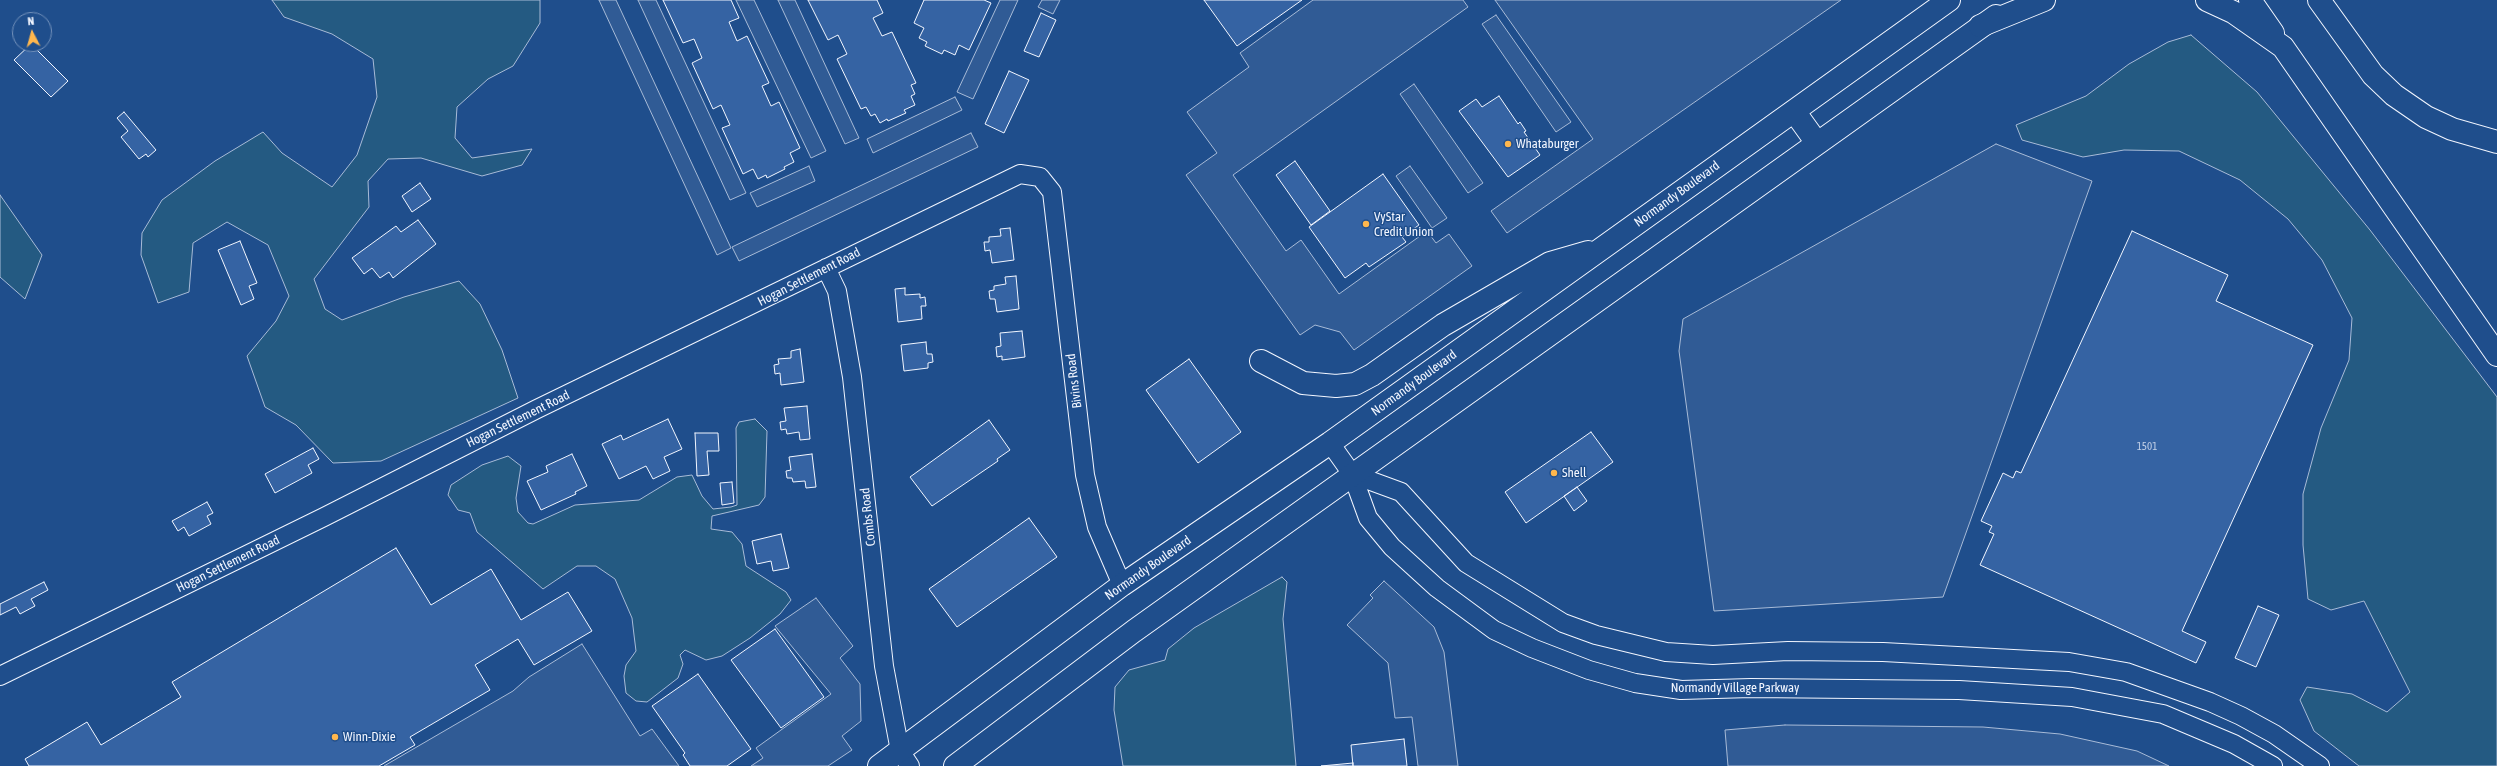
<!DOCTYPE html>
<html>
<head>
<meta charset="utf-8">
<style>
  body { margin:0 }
  #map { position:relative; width:2497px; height:766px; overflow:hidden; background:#1f4e8c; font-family:"Asap Condensed",sans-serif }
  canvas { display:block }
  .north { position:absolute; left:12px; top:12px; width:40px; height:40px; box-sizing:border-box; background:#1f4e8c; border:1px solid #7391ba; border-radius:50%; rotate:354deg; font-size:11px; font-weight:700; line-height:16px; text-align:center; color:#f2f6ff }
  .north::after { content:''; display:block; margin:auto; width:14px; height:18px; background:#ffb74d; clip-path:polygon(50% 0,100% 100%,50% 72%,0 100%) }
</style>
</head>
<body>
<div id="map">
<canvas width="2497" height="766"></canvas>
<div class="north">N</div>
</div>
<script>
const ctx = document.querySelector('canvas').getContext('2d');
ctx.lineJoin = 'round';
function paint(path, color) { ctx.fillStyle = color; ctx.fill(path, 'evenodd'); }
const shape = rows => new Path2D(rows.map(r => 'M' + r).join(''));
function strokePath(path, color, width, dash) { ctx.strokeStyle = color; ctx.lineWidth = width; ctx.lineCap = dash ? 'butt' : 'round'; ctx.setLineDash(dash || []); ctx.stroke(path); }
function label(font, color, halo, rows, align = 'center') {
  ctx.font = font + ' "Asap Condensed",sans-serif'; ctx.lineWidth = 3; ctx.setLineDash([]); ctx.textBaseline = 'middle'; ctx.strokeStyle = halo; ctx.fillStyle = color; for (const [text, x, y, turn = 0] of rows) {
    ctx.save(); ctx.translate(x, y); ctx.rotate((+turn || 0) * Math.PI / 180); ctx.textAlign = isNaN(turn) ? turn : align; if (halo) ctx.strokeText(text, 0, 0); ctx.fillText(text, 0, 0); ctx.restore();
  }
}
const green = shape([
  [272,0,540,0,540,23,513,66,488,79,457,107,455,138,472,158,532,149,522,165,482,176,421,158,388,159,368,181,369,207,314,279,325,309,342,320,404,297,459,281,480,304,502,350,518,398,381,461,333,463,296,425,265,407,247,356,276,321,289,296,268,245,227,222,193,243,189,292,158,303,141,255,142,233,162,200,215,161,263,132,282,153,332,187,357,155,377,97,373,59,332,34,284,17,272,0],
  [2191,35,2257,92,2370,230,2497,397,2497,766,2359,766,2314,731,2300,700,2307,687,2352,694,2387,712,2410,692,2364,601,2331,610,2308,599,2303,545,2303,494,2321,428,2349,360,2352,318,2322,260,2288,219,2240,180,2179,151,2124,150,2083,157,2022,140,2016,125,2086,96,2129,64,2168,42,2191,35],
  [0,195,42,255,25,299,0,277,0,195],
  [755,419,767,431,765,497,759,505,712,516,711,529,732,532,742,544,746,566,786,592,791,600,780,614,750,638,722,656,706,660,685,650,680,655,683,664,678,678,647,702,636,701,626,693,624,676,626,665,636,651,634,635,632,618,615,579,596,566,577,566,543,589,477,532,470,513,458,510,448,495,451,485,482,465,508,456,521,466,516,498,518,512,528,523,533,524,575,505,639,500,677,477,692,475,702,496,713,509,731,507,737,505,736,428,739,422,755,419],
  [1282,577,1287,582,1283,619,1296,766,1123,766,1114,710,1115,687,1129,670,1165,660,1168,649,1194,628,1282,577]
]);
paint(green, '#245a82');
strokePath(green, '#a8bbd7', 1);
const parking = shape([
  [599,0,616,0,731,248,717,255,599,0],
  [638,0,656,0,746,193,730,200,638,0],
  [736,0,754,0,826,151,811,158,736,0],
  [778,0,795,0,859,138,845,144,778,0],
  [1000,0,1018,0,973,99,957,92,1000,0],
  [1042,0,1060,0,1053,14,1038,7,1042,0],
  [1313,0,1463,0,1468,7,1233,175,1286,251,1301,240,1339,294,1427,231,1436,243,1449,234,1472,266,1354,350,1340,332,1315,325,1300,335,1186,175,1217,153,1187,112,1249,67,1240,53,1313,0],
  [1495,0,1841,0,1507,233,1491,211,1593,139,1495,0],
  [1496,15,1571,122,1556,132,1482,24,1496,15],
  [1414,84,1483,183,1468,193,1400,94,1414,84],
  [955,97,962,110,873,153,867,139,955,97],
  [971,133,978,147,739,261,732,247,971,133],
  [1996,144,2092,181,1943,597,1714,611,1679,351,1683,319,1996,144],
  [809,166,815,181,757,207,750,193,809,166],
  [1410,166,1447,218,1432,228,1396,176,1410,166],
  [1384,581,1434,627,1444,652,1458,766,1418,766,1412,717,1395,718,1388,663,1347,625,1373,598,1370,595,1384,581],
  [816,598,853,646,840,658,860,684,861,721,842,736,852,750,828,766,751,766,763,758,756,748,831,694,775,626,816,598],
  [582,644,640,736,652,729,679,766,384,766,513,691,529,677,582,644],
  [1785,725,1983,727,2060,734,2137,751,2169,766,1728,766,1725,730,1785,725]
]);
paint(parking, '#305b95');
strokePath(parking, '#a8bbd7', 1);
const building = shape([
  [663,0,731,0,739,18,729,22,737,41,747,36,769,83,762,86,771,106,779,102,800,148,790,153,794,162,784,167,785,169,767,178,766,175,758,179,753,169,743,174,722,128,730,125,721,105,713,109,692,63,702,58,694,39,683,43,663,0],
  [808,0,877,0,883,13,873,18,882,36,892,32,916,83,911,85,915,94,911,96,915,105,904,110,906,113,888,121,887,119,880,123,875,114,871,116,866,107,861,109,837,59,847,54,838,35,828,40,808,0],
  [924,0,984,0,991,3,969,50,959,45,955,55,944,50,942,54,925,46,927,42,919,38,924,28,914,23,924,0],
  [1204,0,1302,0,1237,46,1204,0],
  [1041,13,1056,20,1039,57,1024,51,1041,13],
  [31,44,68,81,51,97,14,60,31,44],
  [1009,71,1029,80,1004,133,985,124,1009,71],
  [1499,96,1518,124,1520,122,1526,131,1524,132,1540,155,1508,177,1459,111,1476,99,1482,107,1499,96],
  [124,112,156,150,148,157,146,154,139,159,121,137,128,131,117,118,124,112],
  [1295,161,1330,211,1311,225,1276,175,1295,161],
  [1383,174,1419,225,1402,237,1406,242,1369,267,1366,263,1345,278,1309,227,1383,174],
  [420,183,431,199,412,212,402,196,420,183],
  [418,220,436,244,393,278,389,272,380,278,372,268,364,274,352,258,396,226,401,232,418,220],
  [1010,228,1014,260,992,263,990,250,985,251,984,242,989,242,989,237,1001,236,1000,229,1010,228],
  [2132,231,2228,275,2216,301,2313,345,2182,631,2206,642,2196,663,1980,565,1994,534,1989,532,1992,526,1981,521,2003,473,2013,478,2016,471,2021,473,2132,231],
  [240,241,257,283,249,286,254,299,241,305,218,250,240,241],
  [1016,276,1019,309,997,312,995,299,990,299,989,291,994,290,994,286,1006,284,1005,277,1016,276],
  [905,288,905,295,920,294,920,298,925,297,926,306,921,306,922,319,898,322,895,289,905,288],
  [1022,331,1025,357,1002,360,1002,356,997,357,996,347,1001,346,1000,333,1022,331],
  [926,342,927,354,932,354,933,362,928,363,928,368,904,371,901,345,926,342],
  [800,349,804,382,781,385,780,373,775,374,774,365,779,364,778,359,791,358,791,351,800,349],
  [1189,359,1241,432,1198,463,1146,390,1189,359],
  [807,406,810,439,800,440,799,432,787,434,786,429,781,430,780,422,786,421,784,408,807,406],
  [668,419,682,449,664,457,670,471,653,479,646,466,619,479,602,444,621,435,623,440,668,419],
  [989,420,1010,450,997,459,998,461,932,506,910,477,989,420],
  [1591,432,1613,462,1526,523,1505,492,1591,432],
  [695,433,718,433,719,451,707,451,709,475,697,476,695,433],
  [313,448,319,459,308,465,312,473,275,493,265,474,313,448],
  [572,454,587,486,575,492,576,494,541,510,527,481,548,472,546,466,572,454],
  [812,454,816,487,806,488,805,481,793,482,792,478,787,478,786,471,791,470,789,457,812,454],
  [732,482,734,503,722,505,720,483,732,482],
  [1577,487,1587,501,1574,511,1564,496,1577,487],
  [207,502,213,513,207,516,211,524,189,536,184,527,178,531,172,521,207,502],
  [1029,518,1057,557,957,627,929,589,1029,518],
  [781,534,789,568,773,571,771,561,757,564,752,541,781,534],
  [396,548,431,605,491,569,521,620,568,592,592,631,534,665,518,639,475,665,490,690,410,737,415,745,379,766,29,766,25,759,87,722,101,745,181,697,172,682,396,548],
  [44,582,48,590,31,599,35,606,20,614,16,607,0,615,0,604,44,582],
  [2258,606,2279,615,2256,667,2235,658,2258,606],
  [775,629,824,697,781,728,731,660,775,629],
  [698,674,751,749,727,766,690,766,683,755,685,753,652,706,698,674],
  [1404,739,1407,766,1353,766,1351,745,1404,739],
  [1353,763,1353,766,1321,766,1353,763]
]);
paint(building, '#3563a3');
strokePath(building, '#f2f6ff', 1);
const street = shape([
  [826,268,837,291,852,377,884,666,900,751,910,766],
  [1330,443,1352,474,1368,518,1392,547,1437,588,1494,630,1532,648,1589,670,1635,683,1681,690,1751,688,1959,690,2072,697,2163,714,2234,744,2273,766],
  [1352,474,1401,492,1466,563,1563,623,1596,635,1666,652,1713,655,1788,651,1883,652,2069,662,2126,672,2210,702,2241,716,2274,734,2320,766],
  [0,676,324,517,537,409,1020,174,1040,177,1052,192,1085,475,1097,527,1122,585]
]);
const primary = shape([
  [1794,111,1817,143],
  [1261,361,1303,383,1336,386,1355,384,1372,375,1443,325,1550,263,1588,252],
  [879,766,1122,585,1330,443,1949,0],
  [955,766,1134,631,1996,16]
]);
const highway = shape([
  [2207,0,2233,12,2283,47,2497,355],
  [2250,0,2273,33],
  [2319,0,2373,75,2394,95,2426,117,2452,129,2497,142],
  [1980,26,2044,0]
]);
strokePath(street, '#f2f6ff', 20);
strokePath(primary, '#f2f6ff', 24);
strokePath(highway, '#f2f6ff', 24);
strokePath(street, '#1f4e8c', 18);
strokePath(primary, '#1f4e8c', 22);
strokePath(highway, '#1f4e8c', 22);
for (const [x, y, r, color] of [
  [1508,144,4,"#ffb74d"],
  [1366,224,4,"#ffb74d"],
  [1554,473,4,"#ffb74d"],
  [335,737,4,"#ffb74d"]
]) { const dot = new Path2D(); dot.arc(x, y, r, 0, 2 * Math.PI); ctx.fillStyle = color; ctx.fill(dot); strokePath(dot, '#1f4e8c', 1.5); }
label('11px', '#c3d1e8', null, [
  ["1501",2147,447]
]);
label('13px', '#f2f6ff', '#1f4e8c', [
  ["Whataburger",1516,144],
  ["VyStar",1374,217],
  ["Credit Union",1374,232],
  ["Shell",1562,473],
  ["Winn-Dixie",343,737]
], 'left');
label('13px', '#f2f6ff', '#1f4e8c', [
  ["Normandy Boulevard",1677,194,-36],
  ["Hogan Settlement Road",809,277,-27],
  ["Bivins Road",1074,381,-97],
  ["Normandy Boulevard",1414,383,-36],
  ["Hogan Settlement Road",518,419,-26],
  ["Combs Road",868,517,-96],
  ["Hogan Settlement Road",228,564,-26],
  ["Normandy Boulevard",1148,568,-35],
  ["Normandy Village Parkway",1735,688]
]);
</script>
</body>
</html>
